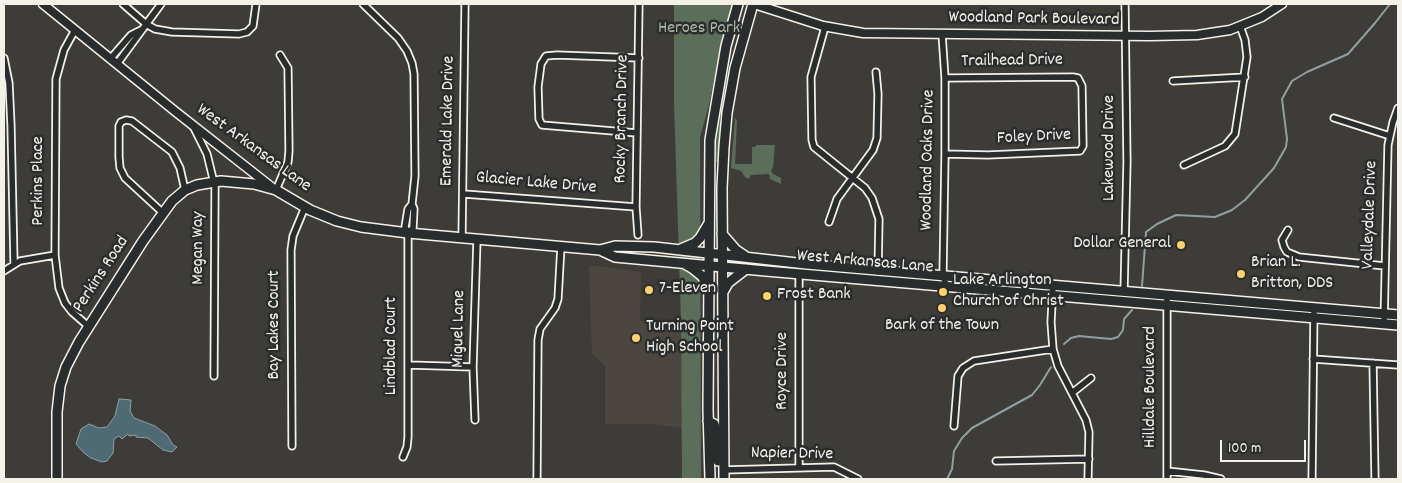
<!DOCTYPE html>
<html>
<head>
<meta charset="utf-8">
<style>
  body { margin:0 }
  #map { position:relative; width:1402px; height:483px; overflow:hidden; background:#3e3c39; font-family:Dekko,sans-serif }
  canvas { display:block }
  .frame { position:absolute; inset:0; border:5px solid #f4f1e8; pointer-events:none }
  .scale { position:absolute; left:1220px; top:440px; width:86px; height:22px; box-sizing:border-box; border:2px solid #f4f1e8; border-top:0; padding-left:6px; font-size:15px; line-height:18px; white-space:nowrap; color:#f4f1e8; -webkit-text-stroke:4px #2a2d2e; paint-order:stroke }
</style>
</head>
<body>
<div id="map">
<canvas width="1402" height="483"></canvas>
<div class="frame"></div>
<div class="scale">100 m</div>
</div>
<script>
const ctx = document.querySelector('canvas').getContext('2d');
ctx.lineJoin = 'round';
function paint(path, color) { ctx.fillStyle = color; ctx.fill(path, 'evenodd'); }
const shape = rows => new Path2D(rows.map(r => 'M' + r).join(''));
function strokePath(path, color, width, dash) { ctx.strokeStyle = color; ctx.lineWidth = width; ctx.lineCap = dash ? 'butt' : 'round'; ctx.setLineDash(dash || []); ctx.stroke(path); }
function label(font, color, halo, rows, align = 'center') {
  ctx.font = font + ' Dekko,sans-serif'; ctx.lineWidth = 5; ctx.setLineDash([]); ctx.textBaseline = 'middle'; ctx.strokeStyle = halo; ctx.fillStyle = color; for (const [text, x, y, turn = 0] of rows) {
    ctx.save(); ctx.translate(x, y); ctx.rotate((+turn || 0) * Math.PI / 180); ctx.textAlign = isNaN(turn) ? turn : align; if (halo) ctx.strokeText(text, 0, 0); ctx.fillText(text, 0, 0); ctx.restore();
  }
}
paint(shape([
  [589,265,641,272,640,321,681,322,682,428,654,424,605,424,605,366,592,354]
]), '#4c4641');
paint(shape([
  [674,4,733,4,721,46,709,105,700,137,701,479,682,479,681,322,674,103],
  [719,117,721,127,718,162,716,162,715,133,718,118],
  [735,118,737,120,735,164,752,164,752,147,755,147,756,145,775,145,773,167,771,171,773,174,781,178,781,184,770,179,769,174,751,175,749,179,745,177,741,171,731,168]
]), '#5a6e59');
const water = shape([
  [119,399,131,400,130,411,134,418,155,426,167,435,173,445,177,447,172,452,163,450,148,438,136,437,136,435,129,436,128,434,122,439,119,436,114,439,113,453,107,461,102,462,91,458,84,453,76,444,81,429,89,424,99,428,107,427,115,416,119,399]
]);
paint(water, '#4e6a73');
strokePath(water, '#90a0a2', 1);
strokePath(shape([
  [1142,286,1146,232,1157,224,1176,215,1215,217,1232,210,1245,200,1274,168,1286,147,1287,139,1282,99,1292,81,1307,72,1348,54,1375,23,1390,4],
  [1064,344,1071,338,1079,336,1111,339,1118,337,1123,330,1124,319,1132,310],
  [947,479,952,469,954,451,962,438,972,428,1032,395,1040,385,1051,367]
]), '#90a0a2', 2);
const minor = shape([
  [123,4,146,24,155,29,172,32,239,34,247,32,253,26,256,4],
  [363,4,398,38,407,51,412,63,414,74,415,176,412,204,408,209,405,227,408,233,408,437,407,447,403,457],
  [825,27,811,77,812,140,814,147,865,188,872,198,879,219,878,272],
  [75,30,64,50,56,79,55,255,59,288,65,303,72,312,88,326],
  [942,34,945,78,945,154,943,275,946,285],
  [4,58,9,83,11,125,14,263],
  [111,58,131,35,141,30],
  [117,64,161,4],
  [945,78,1073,77,1078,78,1082,86,1083,146,1080,151,988,155,945,154],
  [1173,81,1245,77],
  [1334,118,1390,136],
  [193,126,207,154,215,187,214,376],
  [637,133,542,125,539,119,538,87,541,64,546,56,557,55,639,58],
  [1184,165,1225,146,1235,134,1247,57,1245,40,1240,26],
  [276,190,288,162,289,151,288,68,280,55],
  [464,194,636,207],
  [163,213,125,178,120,168,119,157,119,126,121,122,126,120,132,121,172,152,180,168,185,190],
  [829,222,837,199,873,150,877,138,878,94,876,72],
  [1288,230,1282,240,1284,247,1287,252,1299,257,1385,266],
  [408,233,413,228,414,209,412,204],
  [638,235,636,207,639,4],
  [462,238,465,4],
  [4,271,20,261,55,255],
  [1053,285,1051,322,1053,349,1058,366,1086,420,1089,432,1088,479],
  [1124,292,1127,162,1125,4],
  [1384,323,1388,145,1393,122,1398,108],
  [1313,359,1398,365],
  [1373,363,1375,479],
  [409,365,473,367],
  [1072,393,1091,378],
  [475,420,473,367,477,239],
  [954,426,958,376,963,368,974,361,1053,349],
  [292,446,291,250,293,236,305,207],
  [996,461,1089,459],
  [799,468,799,273],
  [723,470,834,467,858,479],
  [1167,471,1204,475,1221,479],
  [537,479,538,340,540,329,555,308,558,299,561,246],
  [1167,479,1167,295],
  [1312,479,1314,308]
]);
const tertiary = shape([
  [43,4,176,112,274,189],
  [754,4,823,26,863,33,1149,36,1197,35,1230,30,1262,17,1282,4]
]);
const secondary = shape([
  [722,234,736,250,745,256],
  [681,249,695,243,700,238,709,223],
  [600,250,615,246,654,247,806,264,1398,315],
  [685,264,692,268,702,276,709,288],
  [723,292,728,283,746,269],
  [708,421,714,424,716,430,718,461],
  [57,479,57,412,60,386,66,367,79,342,143,241,172,201,185,190,197,185,221,181,254,184,276,190,310,210,337,221,361,227,408,233,600,250,615,257,766,271,1398,325],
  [710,479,708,409,710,140,726,46,738,4],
  [724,479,722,188,724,147,727,113,735,68,753,4]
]);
strokePath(minor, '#f4f1e8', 9);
strokePath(tertiary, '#f4f1e8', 11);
strokePath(secondary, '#f4f1e8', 12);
strokePath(minor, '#2a2d2e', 5.5);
strokePath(tertiary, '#2a2d2e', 8);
strokePath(secondary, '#2a2d2e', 9);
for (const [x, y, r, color] of [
  [1181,245,5,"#ffd166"],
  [1241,274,5,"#ffd166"],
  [649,290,5,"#ffd166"],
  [943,292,5,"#ffd166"],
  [767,296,5,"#ffd166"],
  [942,308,5,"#ffd166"],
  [636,338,5,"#ffd166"]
]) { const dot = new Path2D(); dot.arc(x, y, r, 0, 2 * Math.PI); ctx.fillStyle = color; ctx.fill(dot); strokePath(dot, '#2a2d2e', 2); }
label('18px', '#f4f1e8', '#2a2d2e', [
  ["Woodland Park Boulevard",1034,20,1],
  ["Trailhead Drive",1012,62,-1],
  ["Rocky Branch Drive",623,119,-89],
  ["Emerald Lake Drive",449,121,-89],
  ["Foley Drive",1034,138,-3],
  ["Lakewood Drive",1111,148,-90],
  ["West Arkansas Lane",253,149,36],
  ["Woodland Oaks Drive",929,160,-89],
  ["Perkins Place",40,181,-90],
  ["Glacier Lake Drive",536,184,5],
  ["Valleydale Drive",1371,215,-88],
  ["Megan Way",200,248,-90],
  ["West Arkansas Lane",865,263,5],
  ["Perkins Road",102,275,-57],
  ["Bay Lakes Court",276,325,-90],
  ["Miguel Lane",460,329,-89],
  ["Lindblad Court",393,346,-90],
  ["Royce Drive",784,371,-90],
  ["Hilldale Boulevard",1152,387,-90],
  ["Napier Drive",792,455,1]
]);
label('18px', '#afb6a8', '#2a2d2e', [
  ["Heroes Park",699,30]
]);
label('18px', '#f4f1e8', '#2a2d2e', [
  ["Dollar General",1171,245,"right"],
  ["Brian L.",1251,264],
  ["Britton, DDS",1251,285],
  ["Lake Arlington",953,282],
  ["Church of Christ",953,303],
  ["7-Eleven",659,290],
  ["Frost Bank",777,296],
  ["Bark of the Town",942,327,"center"],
  ["Turning Point",646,328],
  ["High School",646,349]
], 'left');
</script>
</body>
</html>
